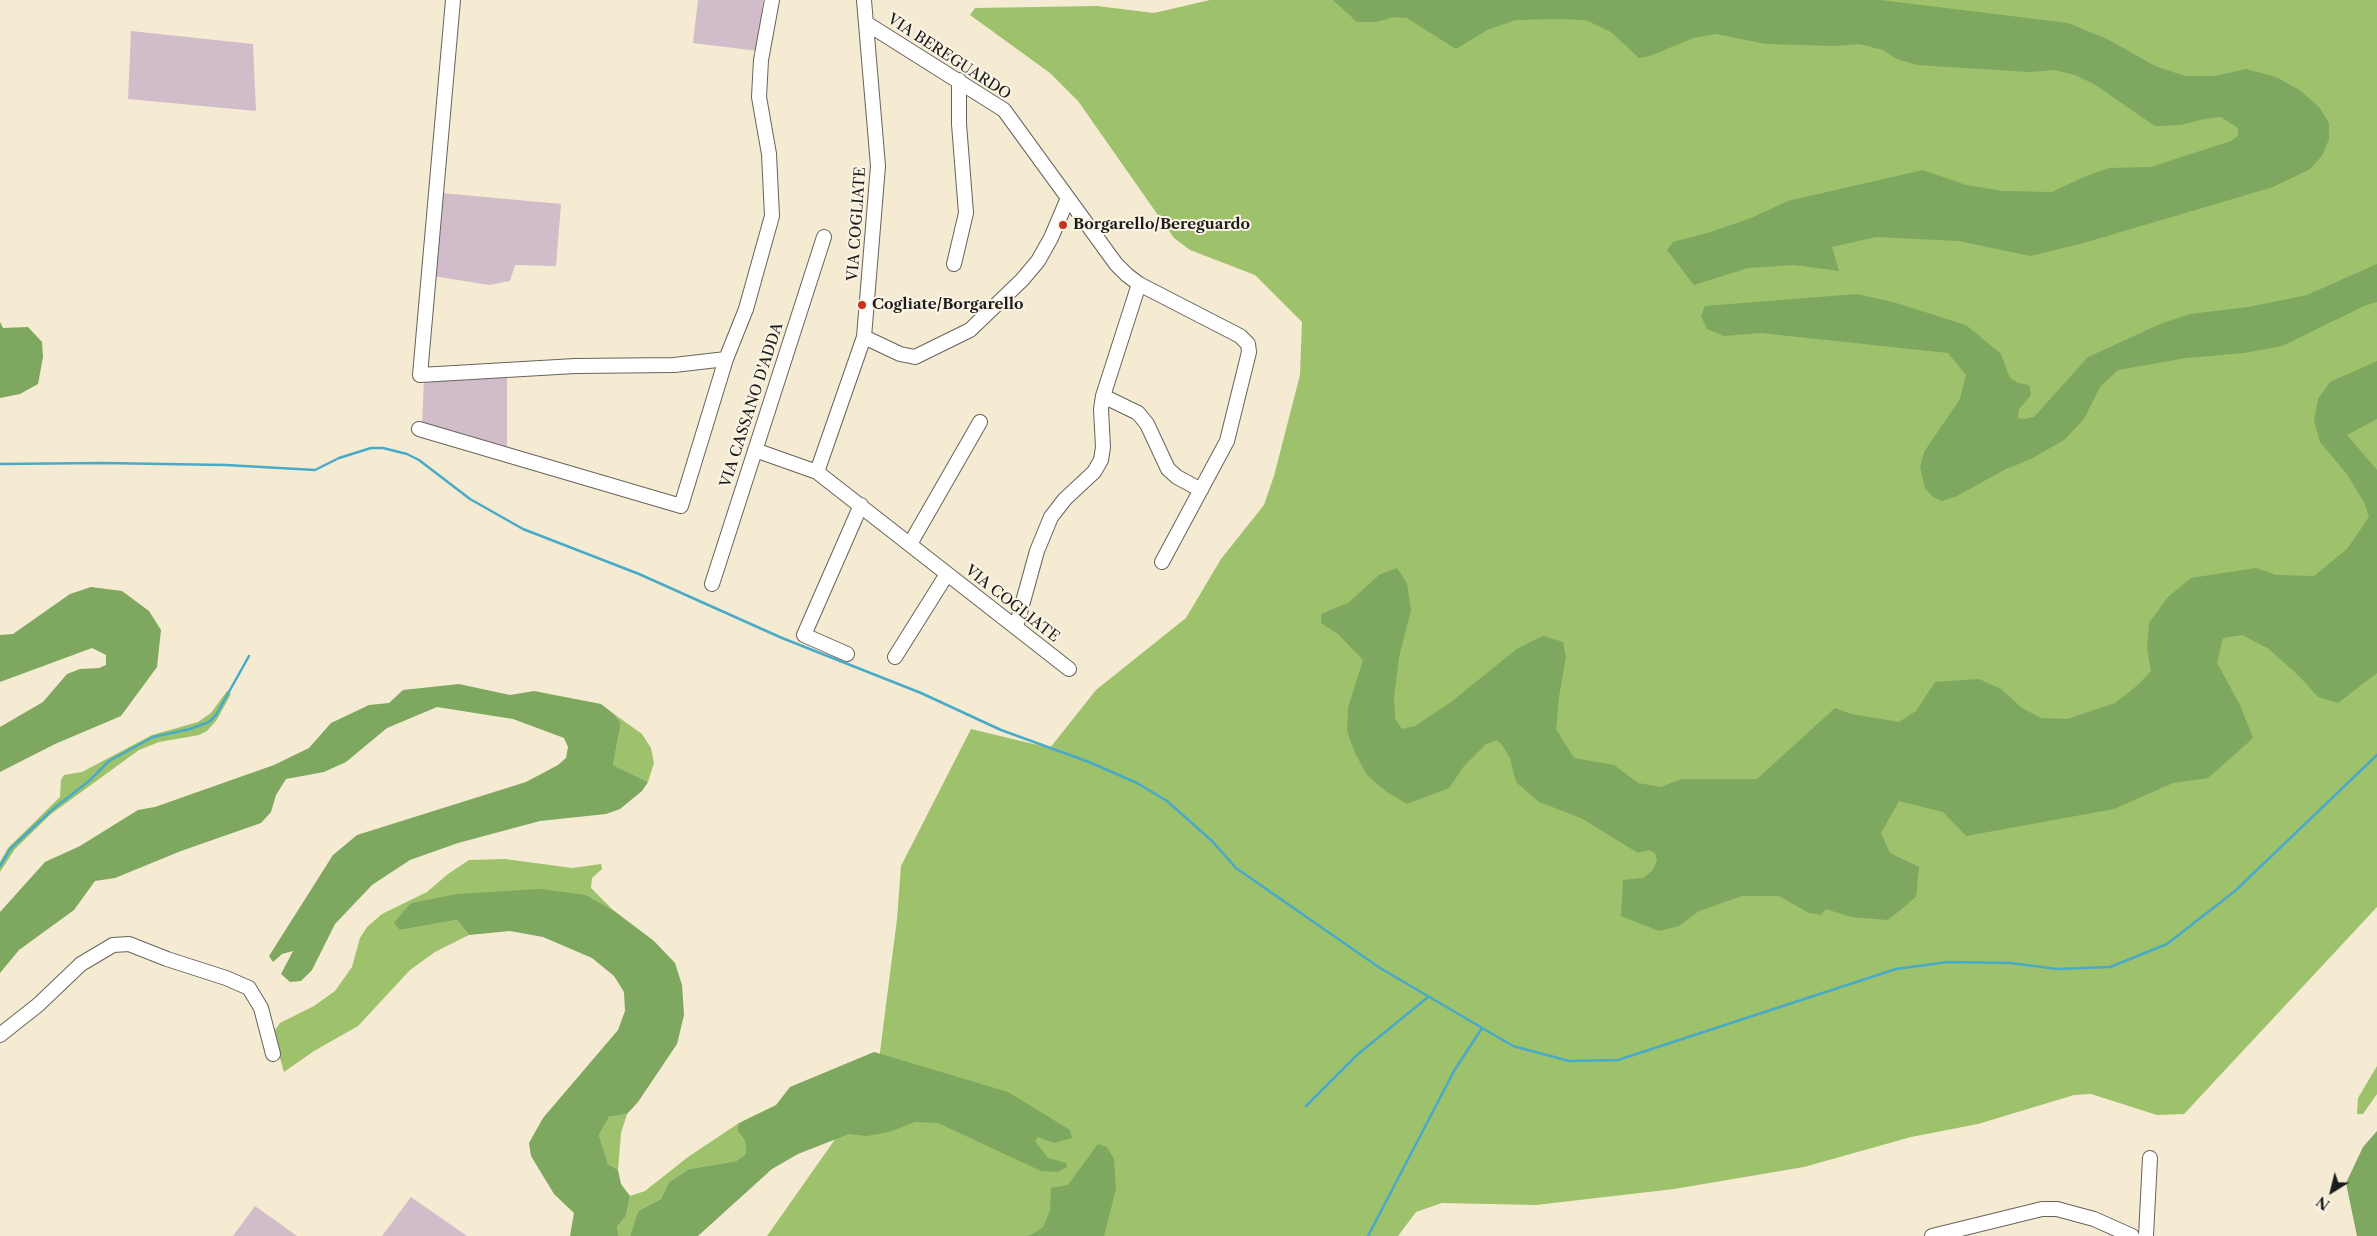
<!DOCTYPE html>
<html>
<head>
<meta charset="utf-8">
<style>
  body { margin:0 }
  #map { position:relative; width:2377px; height:1236px; overflow:hidden; background:#f4ebd2; font-family:"Libre Caslon Text",serif }
  canvas { display:block }
  .north { position:absolute; left:2307px; top:1166px; width:50px; height:50px; -webkit-text-stroke:4px #fcf5e5; paint-order:stroke; rotate:216deg; font-size:14px; font-weight:700; line-height:20px; text-align:center; color:#1c1c1c }
  .north::after { content:''; display:block; margin:auto; width:18px; height:22px; background:#1c1c1c; clip-path:polygon(50% 0,100% 100%,50% 72%,0 100%) }
</style>
</head>
<body>
<div id="map">
<canvas width="2377" height="1236"></canvas>
<div class="north">N</div>
</div>
<script>
const ctx = document.querySelector('canvas').getContext('2d');
ctx.lineJoin = 'round';
function paint(path, color) { ctx.fillStyle = color; ctx.fill(path, 'evenodd'); }
const shape = rows => new Path2D(rows.map(r => 'M' + r).join(''));
function strokePath(path, color, width, dash) { ctx.strokeStyle = color; ctx.lineWidth = width; ctx.lineCap = dash ? 'butt' : 'round'; ctx.setLineDash(dash || []); ctx.stroke(path); }
function label(font, color, halo, rows, align = 'center') {
  ctx.font = font + ' "Libre Caslon Text",serif'; ctx.lineWidth = 4; ctx.setLineDash([]); ctx.textBaseline = 'middle'; ctx.strokeStyle = halo; ctx.fillStyle = color; for (const [text, x, y, turn = 0] of rows) {
    ctx.save(); ctx.translate(x, y); ctx.rotate((+turn || 0) * Math.PI / 180); ctx.textAlign = isNaN(turn) ? turn : align; if (halo) ctx.strokeText(text, 0, 0); ctx.fillText(text, 0, 0); ctx.restore();
  }
}
paint(shape([
  [698,0,763,0,758,51,693,43],
  [131,31,253,44,256,111,128,99],
  [441,193,561,204,556,266,515,265,510,281,489,285,433,276],
  [507,374,507,450,422,426,424,379],
  [411,1197,467,1236,382,1236],
  [255,1206,297,1236,233,1236]
]), '#d1bdc9');
paint(shape([
  [1210,0,2377,0,2377,907,2184,1114,2157,1115,2091,1094,2074,1095,1978,1124,1911,1137,1804,1167,1674,1189,1536,1205,1442,1203,1416,1212,1398,1236,767,1236,855,1111,875,1091,897,919,901,866,971,729,1050,748,1096,690,1186,618,1221,559,1264,505,1274,476,1300,375,1302,322,1255,275,1190,250,1174,238,1078,101,1050,73,970,15,975,8,1097,6,1154,13],
  [227,691,231,694,216,721,207,731,199,735,159,742,139,750,51,814,15,849,0,872,0,862,8,848,60,797,61,780,64,775,82,772,152,735,198,722,211,713],
  [614,714,642,734,651,748,654,763,648,782,613,765,621,723],
  [505,859,572,868,601,864,602,869,592,878,591,888,613,910,586,895,457,894,400,930,457,920,469,935,435,952,410,970,358,1026,314,1051,284,1072,273,1033,280,1023,314,1006,335,991,352,967,360,938,367,927,382,914,427,892,448,874,469,860],
  [2377,1066,2377,1094,2363,1114,2357,1114,2358,1098],
  [627,1114,621,1133,618,1170,608,1164,599,1135,609,1117],
  [739,1123,737,1130,745,1141,746,1154,736,1161,689,1169,669,1182,661,1199,638,1211,630,1236,619,1236,617,1227,626,1216,630,1196,645,1191,688,1157]
]), '#9ec16b');
paint(shape([
  [1333,0,1880,0,2068,23,2109,40,2155,66,2185,76,2215,76,2246,69,2276,77,2301,91,2319,107,2329,123,2329,139,2322,156,2310,169,2273,187,2080,244,2030,256,1959,241,1876,237,1832,247,1839,271,1794,265,1748,268,1694,285,1667,250,1673,242,1711,232,1751,218,1788,201,1923,170,1966,185,2003,191,2052,192,2086,176,2109,168,2151,167,2231,141,2238,136,2238,128,2221,117,2204,119,2181,125,2155,126,2094,84,2075,75,2055,70,2030,72,1917,65,1897,59,1883,50,1859,44,1836,46,1766,44,1716,34,1693,38,1650,56,1639,58,1611,32,1586,20,1555,19,1516,20,1487,30,1456,49,1407,18,1393,17,1376,22,1357,22],
  [2377,264,2377,302,2364,306,2282,346,2244,353,2186,358,2118,370,2100,387,2084,419,2064,440,2031,459,2006,469,1957,496,1942,501,1933,497,1925,488,1920,467,1924,452,1960,399,1966,375,1948,353,1761,333,1724,336,1707,329,1701,316,1705,306,1857,294,1896,303,1966,325,2001,354,2010,378,2018,383,2029,385,2031,395,2019,409,2018,418,2024,419,2034,417,2088,357,2160,324,2190,314,2249,307,2307,295],
  [0,322,3,328,28,327,42,342,43,357,38,384,20,394,0,398],
  [2377,361,2377,419,2347,435,2377,470,2377,673,2338,703,2318,697,2299,676,2269,649,2242,635,2223,638,2217,663,2240,705,2253,738,2208,778,2173,783,2114,809,1966,836,1943,812,1899,801,1881,833,1890,853,1919,867,1916,897,1888,920,1851,917,1826,909,1821,915,1809,913,1779,896,1742,896,1699,911,1679,926,1659,931,1621,916,1623,880,1643,878,1653,870,1657,860,1655,853,1649,850,1638,853,1581,818,1539,802,1516,782,1510,758,1502,745,1497,740,1486,744,1464,766,1449,788,1407,804,1387,792,1367,775,1355,753,1347,731,1348,708,1363,660,1338,634,1321,623,1321,614,1348,603,1379,575,1397,568,1407,583,1411,610,1399,657,1394,698,1395,719,1402,729,1415,726,1451,702,1518,648,1543,636,1563,642,1566,657,1559,697,1556,729,1574,758,1614,765,1638,783,1661,787,1681,779,1757,779,1835,708,1851,714,1899,722,1916,711,1935,682,1979,679,2001,689,2022,708,2041,718,2067,719,2115,703,2138,685,2151,671,2147,648,2149,623,2168,597,2191,578,2256,568,2276,575,2314,576,2347,549,2369,517,2365,504,2347,474,2320,442,2314,421,2318,399,2330,382],
  [91,587,122,591,149,611,161,630,157,667,121,716,55,744,0,772,0,727,43,702,67,674,80,669,99,668,106,665,106,655,92,648,0,682,0,635,13,634,70,594],
  [459,684,510,695,534,691,601,704,614,714,621,723,613,765,648,782,642,791,620,809,606,814,540,821,458,843,410,860,372,885,335,924,312,970,301,981,290,982,281,974,293,951,282,954,273,962,269,956,333,855,357,835,526,782,558,765,566,758,568,747,564,738,513,719,437,707,387,728,346,762,324,772,286,779,276,795,271,812,261,823,181,851,115,878,95,881,74,910,19,950,0,973,0,912,45,862,80,846,138,810,155,807,274,765,309,748,331,723,369,705,389,703,403,690],
  [540,889,586,895,613,910,654,941,675,963,682,985,684,1015,677,1044,638,1102,627,1114,609,1117,599,1135,608,1164,618,1170,621,1184,630,1196,626,1216,617,1227,619,1236,570,1236,574,1213,554,1194,531,1156,529,1143,543,1118,618,1030,625,1011,624,992,614,976,592,958,543,937,510,931,469,935,457,920,400,930,394,923,411,903,457,894],
  [874,1052,1008,1092,1044,1114,1070,1130,1072,1138,1054,1143,1038,1137,1035,1141,1048,1158,1066,1163,1067,1167,1058,1172,1041,1171,938,1123,915,1122,889,1132,867,1136,849,1134,798,1154,772,1169,698,1236,630,1236,638,1211,661,1199,669,1182,689,1169,736,1161,746,1154,745,1141,737,1130,739,1123,776,1105,790,1087],
  [2377,1131,2377,1236,2357,1236,2346,1183,2363,1147],
  [1098,1144,1107,1147,1114,1159,1116,1189,1104,1236,1026,1236,1031,1235,1043,1227,1050,1211,1051,1188,1068,1185]
]), '#7ea75f');
strokePath(shape([
  [0,464,102,463,226,465,315,470,339,458,371,448,383,448,407,454,419,460,470,499,523,529,639,574,782,638,921,693,1001,730,1089,762,1137,783,1167,801,1212,841,1236,868,1380,968,1513,1046,1569,1061,1618,1060,1896,969,1948,962,2011,963,2057,969,2110,967,2167,944,2235,891,2377,755],
  [0,866,11,848,53,809,89,781,109,761,153,737,190,729,209,722,216,715,249,656],
  [1306,1106,1357,1055,1428,997],
  [1368,1236,1454,1071,1482,1028]
]), '#49aac8', 2.5);
const minor = shape([
  [453,0,420,375,575,366,674,365,726,359],
  [866,23,1004,110,1116,264,1127,275,1139,284,1240,336,1248,344,1249,352,1227,441,1162,562],
  [954,264,966,213,959,124,959,80],
  [864,337,900,354,915,357,970,330,1022,280,1038,261,1051,238,1068,198],
  [1103,396,1138,413,1147,424,1168,469,1177,477,1201,490],
  [419,429,681,506,726,359,746,309,772,216,769,154,759,97,761,60,772,0],
  [755,450,817,472,1069,669],
  [817,472,864,337,878,166,864,0],
  [910,544,980,422],
  [712,584,824,237],
  [1016,627,1037,551,1051,517,1065,499,1094,472,1101,460,1103,447,1101,409,1103,396,1139,284],
  [847,654,804,635,861,505],
  [895,657,947,574],
  [0,1035,38,1005,81,964,113,945,129,944,167,959,226,978,249,988,261,1008,273,1054],
  [1932,1236,2042,1209,2057,1209,2094,1219,2132,1236],
  [2146,1236,2150,1158]
]);
strokePath(minor, '#68645c', 16);
strokePath(minor, '#fff', 14);
for (const [x, y, r, color] of [
  [1063,225,5,"#c8321e"],
  [862,305,5,"#c8321e"]
]) { const dot = new Path2D(); dot.arc(x, y, r, 0, 2 * Math.PI); ctx.fillStyle = color; ctx.fill(dot); strokePath(dot, '#fcf5e5', 2); }
label('15px', '#1c1c1c', '#fcf5e5', [
  ["VIA BEREGUARDO",949,57,33],
  ["VIA COGLIATE",857,224,-86],
  ["VIA CASSANO D'ADDA",752,405,-72],
  ["VIA COGLIATE",1012,604,38]
]);
label('bold 15px', '#1c1c1c', '#fcf5e5', [
  ["Borgarello/Bereguardo",1073,225],
  ["Cogliate/Borgarello",872,305]
], 'left');
</script>
</body>
</html>
